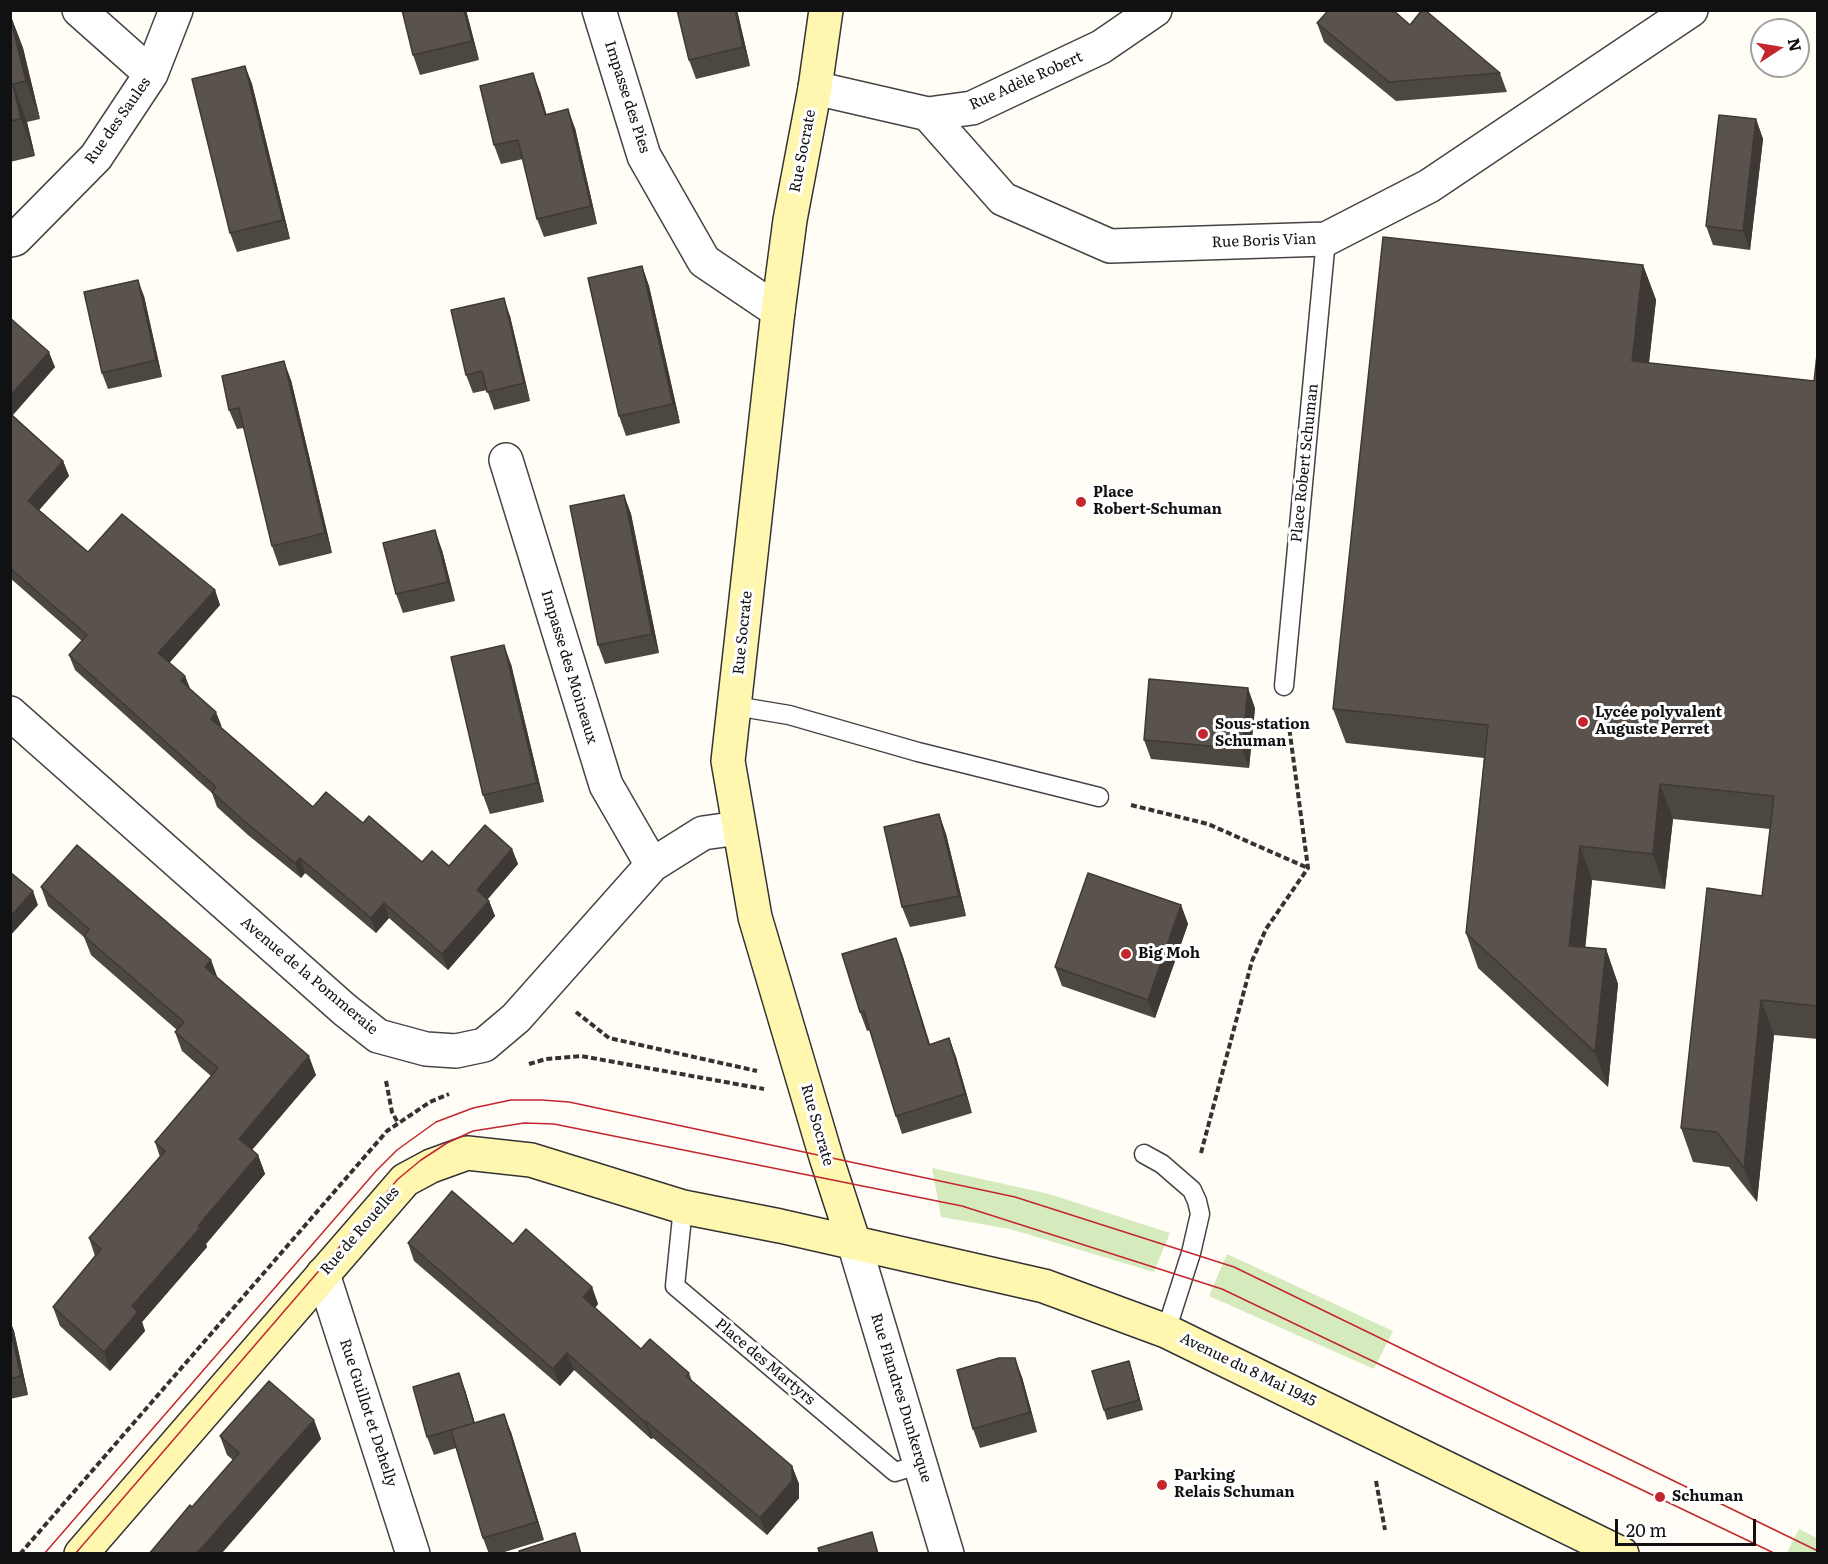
<!DOCTYPE html>
<html>
<head>
<meta charset="utf-8">
<style>
  body { margin:0 }
  #map { position:relative; width:1828px; height:1564px; overflow:hidden; background:#fffdf5; font-family:Literata,serif }
  canvas { display:block }
  .frame { position:absolute; inset:0; border:12px solid #111; pointer-events:none }
  .north { position:absolute; left:1750px; top:18px; width:60px; height:60px; box-sizing:border-box; background:#fff; border:2px solid #a0a0a0; border-radius:50%; rotate:78deg; font-size:16px; font-weight:700; line-height:24px; text-align:center; color:#111 }
  .north::after { content:''; display:block; margin:auto; width:21px; height:27px; background:#c4262e; clip-path:polygon(50% 0,100% 100%,50% 72%,0 100%) }
  .scale { position:absolute; left:1615px; top:1519px; width:141px; height:27px; box-sizing:border-box; border:3px solid #111; border-top:0; padding-left:8px; font-size:18px; line-height:21px; white-space:nowrap; color:#111; -webkit-text-stroke:4px #fff; paint-order:stroke }
</style>
</head>
<body>
<div id="map">
<canvas width="1828" height="1564"></canvas>
<div class="frame"></div>
<div class="north">N</div>
<div class="scale">20 m</div>
</div>
<script>
const ctx = document.querySelector('canvas').getContext('2d');
ctx.lineJoin = 'round';
function paint(path, color) { ctx.fillStyle = color; ctx.fill(path, 'evenodd'); }
const shape = rows => new Path2D(rows.map(r => 'M' + r).join(''));
function strokePath(path, color, width, dash) { ctx.strokeStyle = color; ctx.lineWidth = width; ctx.lineCap = dash ? 'butt' : 'round'; ctx.setLineDash(dash || []); ctx.stroke(path); }
function label(font, color, halo, rows, align = 'center') {
  ctx.font = font + ' Literata,serif'; ctx.lineWidth = 6; ctx.setLineDash([]); ctx.textBaseline = 'middle'; ctx.strokeStyle = halo; ctx.fillStyle = color; for (const [text, x, y, turn = 0] of rows) {
    ctx.save(); ctx.translate(x, y); ctx.rotate((+turn || 0) * Math.PI / 180); ctx.textAlign = isNaN(turn) ? turn : align; if (halo) ctx.strokeText(text, 0, 0); ctx.fillText(text, 0, 0); ctx.restore();
  }
}
paint(shape([
  [932,1168,1049,1194,1170,1233,1154,1272,1010,1229,941,1217],
  [1227,1254,1393,1331,1374,1369,1209,1296],
  [1799,1529,1817,1538,1817,1553,1787,1553]
]), '#d5ebbd');
const lane = shape([
  [1284,686,1326,239],
  [735,706,789,715,918,752,1099,797],
  [1144,1154,1162,1164,1192,1190,1197,1201,1200,1214,1191,1253,1166,1331],
  [683,1207,675,1286,895,1472,921,1464]
]);
const street = shape([
  [79,10,151,74],
  [599,10,644,156,704,261,778,311],
  [815,88,928,114,972,108,1101,47,1155,10],
  [928,114,1003,199,1110,246,1326,239,1429,186,1691,10],
  [10,240,15,239,96,157,151,74,176,10],
  [506,460,606,785,652,865],
  [10,713,345,1010,378,1036,426,1049,456,1051,484,1045,516,1018,652,865,703,833,739,828],
  [854,1243,947,1554],
  [323,1274,413,1554]
]);
const secondary = shape([
  [826,10,815,88,790,220,778,311,728,761,755,917,826,1157,854,1243],
  [81,1554,405,1180,431,1166,467,1153,531,1160,683,1207,780,1226,1044,1286,1166,1331,1622,1554]
]);
strokePath(lane, '#444', 21);
strokePath(street, '#444', 36);
strokePath(secondary, '#333', 36);
strokePath(shape([
  [1131,805,1208,824,1308,868],
  [576,1012,609,1038,757,1071],
  [529,1064,546,1059,581,1056,764,1089],
  [386,1081,392,1112,398,1123],
  [1201,1153,1252,961,1266,929,1308,868,1288,719],
  [1376,1481,1385,1530],
  [20,1554,387,1131,430,1102,449,1094]
]), '#333', 4, [6, 3]);
strokePath(lane, '#fff', 18);
strokePath(street, '#fff', 33);
strokePath(secondary, '#fff6b0', 33);
strokePath(shape([
  [44,1554,376,1171,397,1150,436,1122,473,1108,511,1100,542,1100,569,1102,1015,1197,1234,1267,1818,1551],
  [75,1554,398,1179,421,1160,447,1143,473,1131,524,1123,554,1124,962,1206,1222,1289,1776,1554]
]), '#c4262e', 1.5);
paint(shape([
  [466,10,479,60,420,75,413,55],
  [737,10,750,66,696,79,689,60],
  [10,14,23,48,40,119,27,122,35,156,10,162],
  [1317,23,1410,25,1500,73,1507,92,1396,101,1324,42],
  [245,66,252,84,290,239,237,252,230,233],
  [540,92,546,114,575,128,597,224,544,237,537,219,523,159,501,164,494,145],
  [1756,119,1763,139,1750,250,1713,245,1706,226],
  [1643,265,1656,300,1649,363,1814,381,1818,346,1818,1039,1774,1035,1757,1202,1729,1167,1693,1162,1681,1128,1762,896,1770,829,1673,819,1665,889,1592,880,1585,947,1606,949,1618,984,1608,1087,1478,968,1466,933,1484,758,1346,743,1333,709],
  [642,266,649,286,680,423,626,436,619,416],
  [144,296,162,377,108,389,102,373],
  [510,316,530,401,494,410,487,390,473,393,466,375],
  [10,318,55,367,13,415,63,461,69,476,39,510,88,552,215,590,220,605,169,663,185,676,190,689,222,728,313,807,363,823,422,862,449,866,512,849,518,864,487,899,489,901,495,916,448,970,389,918,376,933,305,873,301,878,248,835,217,807,212,793,75,670,69,655,82,641,10,578],
  [291,380,332,553,279,566,272,546,244,428,237,429,229,410],
  [624,495,631,514,659,653,605,664,598,645],
  [442,550,455,601,403,613,396,594],
  [511,664,544,802,490,814,483,795],
  [1255,708,1249,768,1151,759,1144,740],
  [939,814,946,834,966,916,910,927,902,907],
  [41,887,211,960,217,977,316,1075,252,1150,258,1155,265,1174,206,1244,207,1247,142,1322,145,1331,110,1371,60,1326,53,1307,95,1256,89,1238,160,1157,155,1142,211,1076,182,1051,175,1032,177,1030,91,955,84,937,48,906],
  [1181,905,1188,924,1155,1018,1062,986,1055,967],
  [896,938,903,957,930,1044,949,1038,956,1057,972,1113,902,1134,896,1116,870,1030,867,1031,860,1012],
  [408,1243,513,1244,592,1287,598,1304,595,1308,641,1349,689,1373,692,1381,792,1466,799,1484,799,1498,767,1535,653,1438,651,1439,574,1370,560,1386,414,1261],
  [10,1321,14,1331,28,1395,10,1399],
  [1132,1371,1143,1410,1107,1420,1104,1410],
  [1022,1377,1037,1432,980,1448,973,1429],
  [465,1390,475,1423,511,1432,544,1540,498,1554,489,1554,483,1538,456,1448,434,1455,427,1437],
  [314,1420,321,1439,221,1554,149,1554,192,1507,233,1460,227,1455,220,1436]
]), '#4d4742');
paint(shape([
  [464,10,466,10,479,60,472,41],
  [735,10,737,10,750,66,743,47],
  [10,14,23,48,40,119,26,81],
  [245,66,252,84,290,239,283,220],
  [533,73,540,92,552,133,545,115],
  [13,84,27,122,35,156,21,119],
  [568,109,575,128,597,224,591,206],
  [1756,119,1763,139,1750,250,1743,231],
  [1643,265,1656,300,1645,396,1632,361],
  [642,266,649,286,680,423,673,404],
  [138,280,144,296,162,377,156,360],
  [504,298,510,316,530,401,524,383],
  [49,352,55,367,10,418,10,396],
  [284,361,291,380,332,553,325,533],
  [63,461,69,476,34,516,28,501],
  [624,495,631,514,659,653,652,634],
  [435,530,442,550,455,601,448,582],
  [215,590,220,605,164,669,158,653],
  [504,645,511,664,544,802,537,783],
  [185,676,191,691,181,681],
  [1248,688,1255,708,1249,768,1242,749],
  [216,712,222,727,211,719],
  [1660,784,1673,819,1665,889,1653,854],
  [939,814,946,834,966,916,959,896],
  [1580,846,1592,880,1582,981,1569,946],
  [512,849,518,864,482,906,477,890],
  [300,858,305,873,301,878,295,863],
  [33,891,38,905,10,936,10,917],
  [489,901,495,916,448,970,442,954],
  [384,903,389,918,376,933,371,918],
  [1181,905,1188,924,1155,1018,1148,1000],
  [896,938,903,957,935,1063,929,1045],
  [1606,949,1618,984,1608,1087,1595,1052],
  [211,960,218,979,205,967],
  [1761,1000,1774,1035,1757,1202,1744,1168],
  [949,1038,956,1057,972,1113,965,1094],
  [309,1056,316,1075,245,1158,239,1139],
  [258,1155,265,1174,206,1244,207,1247,142,1322,145,1331,110,1371,104,1352,132,1306],
  [592,1287,598,1304,589,1315,583,1297],
  [10,1321,14,1331,28,1395,21,1376,10,1327],
  [567,1353,574,1370,560,1386,553,1369],
  [1015,1358,1022,1377,1037,1432,1030,1412],
  [1129,1361,1132,1371,1143,1410,1139,1400],
  [459,1373,465,1390,480,1441,474,1424],
  [504,1414,511,1432,544,1540,537,1522],
  [314,1420,321,1439,221,1554,199,1554,198,1552],
  [646,1421,653,1438,651,1439,645,1422],
  [792,1466,799,1484,799,1498,767,1535,760,1518]
]), '#3f3936');
const building = shape([
  [402,10,464,10,472,41,413,55,402,10],
  [677,10,735,10,743,47,689,60,677,10],
  [1326,10,1393,10,1410,25,1422,10,1425,10,1500,73,1389,82,1317,23,1326,13,1326,10],
  [10,16,26,81,13,84,21,119,10,121,10,16],
  [245,66,283,220,230,233,192,79,245,66],
  [533,73,545,115,568,109,591,206,537,219,518,140,494,145,480,86,533,73],
  [1719,115,1756,119,1743,231,1706,226,1719,115],
  [1383,237,1643,265,1632,361,1814,381,1818,346,1818,1006,1761,1000,1744,1168,1717,1132,1681,1128,1707,888,1762,896,1774,796,1660,784,1653,854,1580,846,1569,946,1606,949,1595,1052,1466,933,1488,725,1333,709,1383,237],
  [642,266,673,404,619,416,588,278,642,266],
  [138,280,156,360,102,373,84,292,138,280],
  [504,298,524,383,487,392,482,371,466,375,451,310,504,298],
  [10,318,49,352,10,396,10,318],
  [284,361,325,533,272,546,239,408,229,410,222,376,284,361],
  [10,414,63,461,28,501,88,552,122,514,215,590,158,653,185,676,181,681,216,712,211,719,313,807,326,792,363,823,369,816,422,862,432,851,449,866,485,825,512,849,477,890,489,901,442,954,384,903,371,918,300,858,295,863,243,820,212,792,216,787,69,655,87,635,10,568,10,414],
  [624,495,652,634,598,645,570,506,624,495],
  [435,530,448,582,396,594,383,543,435,530],
  [504,645,537,783,483,795,451,657,504,645],
  [1149,679,1248,688,1242,749,1144,740,1149,679],
  [939,814,959,896,902,907,884,827,939,814],
  [77,845,211,960,205,967,309,1056,239,1139,258,1155,198,1226,200,1228,132,1306,138,1312,104,1352,53,1307,101,1249,89,1238,165,1151,155,1142,218,1068,175,1032,184,1022,84,936,89,929,41,887,77,845],
  [10,872,33,891,10,917,10,872],
  [1088,873,1181,905,1148,1000,1055,967,1088,873],
  [896,938,929,1045,949,1038,965,1094,896,1116,864,1011,860,1012,842,954,896,938],
  [452,1191,513,1244,526,1229,592,1287,583,1297,641,1349,650,1339,689,1373,686,1376,792,1466,792,1481,760,1518,646,1421,645,1422,567,1353,553,1369,408,1243,452,1191],
  [10,1327,21,1376,10,1379,10,1327],
  [999,1358,1015,1358,1030,1412,973,1429,957,1370,999,1358],
  [1129,1361,1139,1400,1104,1410,1092,1371,1129,1361],
  [459,1373,474,1423,427,1437,413,1387,459,1373],
  [269,1381,314,1420,198,1552,200,1554,149,1554,190,1505,192,1507,239,1453,220,1436,269,1381],
  [504,1414,537,1522,483,1538,451,1430,504,1414],
  [872,1532,878,1554,820,1554,818,1548,872,1532],
  [575,1533,581,1554,520,1554,519,1551,575,1533]
]);
paint(building, '#5a524d');
strokePath(building, '#3f3936', 1.5);
for (const [x, y, r, color] of [
  [1081,502,6,"#c4262e"],
  [1583,722,6,"#c4262e"],
  [1203,734,6,"#c4262e"],
  [1126,954,6,"#c4262e"],
  [1162,1485,6,"#c4262e"],
  [1660,1497,6,"#c4262e"]
]) { const dot = new Path2D(); dot.arc(x, y, r, 0, 2 * Math.PI); ctx.fillStyle = color; ctx.fill(dot); strokePath(dot, '#fff', 2); }
label('15px', '#111', '#fff', [
  ["Rue Adèle Robert",1026,81,-24],
  ["Impasse des Pies",627,97,72],
  ["Rue des Saules",118,121,-55],
  ["Rue Socrate",803,151,-79],
  ["Rue Boris Vian",1264,241,-2],
  ["Place Robert Schuman",1305,463,-84],
  ["Rue Socrate",743,633,-84],
  ["Impasse des Moineaux",569,667,73],
  ["Avenue de la Pommeraie",309,976,40],
  ["Rue Socrate",817,1125,74],
  ["Rue de Rouelles",360,1231,-49],
  ["Place des Martyrs",765,1362,40],
  ["Avenue du 8 Mai 1945",1248,1370,26],
  ["Rue Flandres Dunkerque",901,1398,73],
  ["Rue Guillot et Dehelly",368,1413,72]
]);
label('bold 15px', '#111', '#fff', [
  ["Place",1093,493],
  ["Robert-Schuman",1093,510],
  ["Lycée polyvalent",1595,713],
  ["Auguste Perret",1595,730],
  ["Sous-station",1215,725],
  ["Schuman",1215,742],
  ["Big Moh",1138,954],
  ["Parking",1174,1476],
  ["Relais Schuman",1174,1493],
  ["Schuman",1672,1497]
], 'left');
</script>
</body>
</html>
